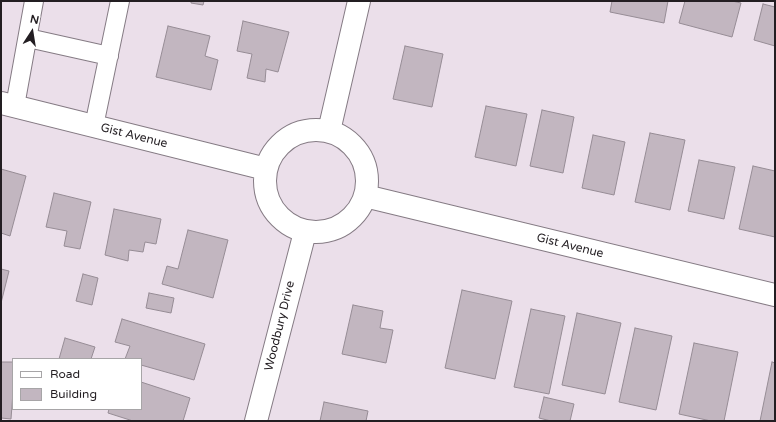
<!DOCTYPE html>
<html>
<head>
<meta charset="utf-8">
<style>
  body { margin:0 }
  #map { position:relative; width:776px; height:422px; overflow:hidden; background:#ebdfea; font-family:"Varela Round",sans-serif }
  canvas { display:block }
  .frame { position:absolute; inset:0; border:2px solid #231e22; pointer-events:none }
  .legend { position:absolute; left:12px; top:358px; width:130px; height:52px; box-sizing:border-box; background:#fff; border:1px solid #a7a5a7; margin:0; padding:5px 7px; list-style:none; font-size:12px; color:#231e22 }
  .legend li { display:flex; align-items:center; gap:8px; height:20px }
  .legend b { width:20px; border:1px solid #a7a5a7 }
  .north { position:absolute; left:12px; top:12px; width:40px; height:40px; -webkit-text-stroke:3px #fff; paint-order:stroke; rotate:12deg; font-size:11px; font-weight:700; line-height:16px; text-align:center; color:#231e22 }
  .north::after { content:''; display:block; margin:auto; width:14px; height:18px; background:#231e22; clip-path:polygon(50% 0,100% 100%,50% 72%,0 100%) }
</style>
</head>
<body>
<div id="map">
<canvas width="776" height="422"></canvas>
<div class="frame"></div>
<ul class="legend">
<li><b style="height:5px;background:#fff"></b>Road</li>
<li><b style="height:11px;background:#c2b6c0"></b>Building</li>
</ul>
<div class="north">N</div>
</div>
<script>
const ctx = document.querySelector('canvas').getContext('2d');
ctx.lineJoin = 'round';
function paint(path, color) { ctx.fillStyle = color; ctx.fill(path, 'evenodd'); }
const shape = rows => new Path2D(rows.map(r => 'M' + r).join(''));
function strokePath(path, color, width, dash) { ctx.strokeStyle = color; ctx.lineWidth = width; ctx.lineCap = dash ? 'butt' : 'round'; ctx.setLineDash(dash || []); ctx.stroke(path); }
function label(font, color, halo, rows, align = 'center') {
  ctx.font = font + ' "Varela Round",sans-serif'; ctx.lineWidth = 3; ctx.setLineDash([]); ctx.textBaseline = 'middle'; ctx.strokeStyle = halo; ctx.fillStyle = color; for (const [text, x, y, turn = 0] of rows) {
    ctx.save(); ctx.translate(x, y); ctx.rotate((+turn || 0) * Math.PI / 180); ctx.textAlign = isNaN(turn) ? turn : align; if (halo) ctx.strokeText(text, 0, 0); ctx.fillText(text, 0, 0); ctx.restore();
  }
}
const building = shape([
  [191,1,204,1,203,5,191,3,191,1],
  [612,1,668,1,664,23,610,12,612,1],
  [685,1,732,1,741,3,732,37,679,23,685,1],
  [763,4,775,7,775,46,754,40,763,4],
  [243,21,289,32,278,72,266,69,265,82,247,78,252,54,237,51,243,21],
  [168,26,210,36,205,56,218,60,211,90,156,77,168,26],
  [405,46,443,54,432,107,393,99,405,46],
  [486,106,527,114,516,166,475,157,486,106],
  [542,110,574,117,563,173,530,166,542,110],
  [650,133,685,140,670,210,635,202,650,133],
  [593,135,625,142,614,195,582,188,593,135],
  [699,160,735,167,724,219,688,211,699,160],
  [753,166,775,171,775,237,739,229,753,166],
  [1,169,26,176,10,236,1,233,1,169],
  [54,193,91,202,80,249,64,246,67,231,46,227,54,193],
  [114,209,161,219,156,244,145,242,143,252,129,250,128,261,105,255,114,209],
  [188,230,228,240,213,298,162,284,167,266,178,269,188,230],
  [1,269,9,271,1,303,1,269],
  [83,274,98,278,92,305,76,301,83,274],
  [462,290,512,301,495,379,445,368,462,290],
  [149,293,174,298,171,313,146,308,149,293],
  [353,305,383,311,380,328,393,330,386,363,342,354,353,305],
  [531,309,565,316,549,394,514,387,531,309],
  [577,313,621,323,605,394,562,385,577,313],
  [122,319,205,344,194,380,141,365,141,359,125,359,130,346,115,342,122,319],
  [635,328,672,336,656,410,619,402,635,328],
  [65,338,95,347,91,359,59,359,65,338],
  [694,343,738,352,724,421,711,421,679,414,694,343],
  [1,362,13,362,13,392,11,419,1,418,1,362],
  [772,362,775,363,775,421,760,421,772,362],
  [141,382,190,398,183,421,133,421,108,413,109,409,141,409,141,382],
  [544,397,574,404,570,421,551,421,539,418,544,397],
  [324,402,368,411,366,421,320,421,324,402]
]);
paint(building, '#c2b6c0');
strokePath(building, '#968c95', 1);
const lane = shape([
  [28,38,109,56],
  [15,106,34,1],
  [94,126,120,1]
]);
const street = shape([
  [1,103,266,169],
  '265 181a51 51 0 1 1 102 0a51 51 0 1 1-102 0Z',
  [329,131,359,1],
  [365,196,775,295],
  [256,421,305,232]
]);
strokePath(lane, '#857b84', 20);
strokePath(street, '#857b84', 24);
strokePath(lane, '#fff', 18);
strokePath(street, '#fff', 22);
label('12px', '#231e22', '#fff', [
  ["Gist Avenue",134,136,14],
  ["Gist Avenue",570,246,14],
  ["Woodbury Drive",280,326,-76]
]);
</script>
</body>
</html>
